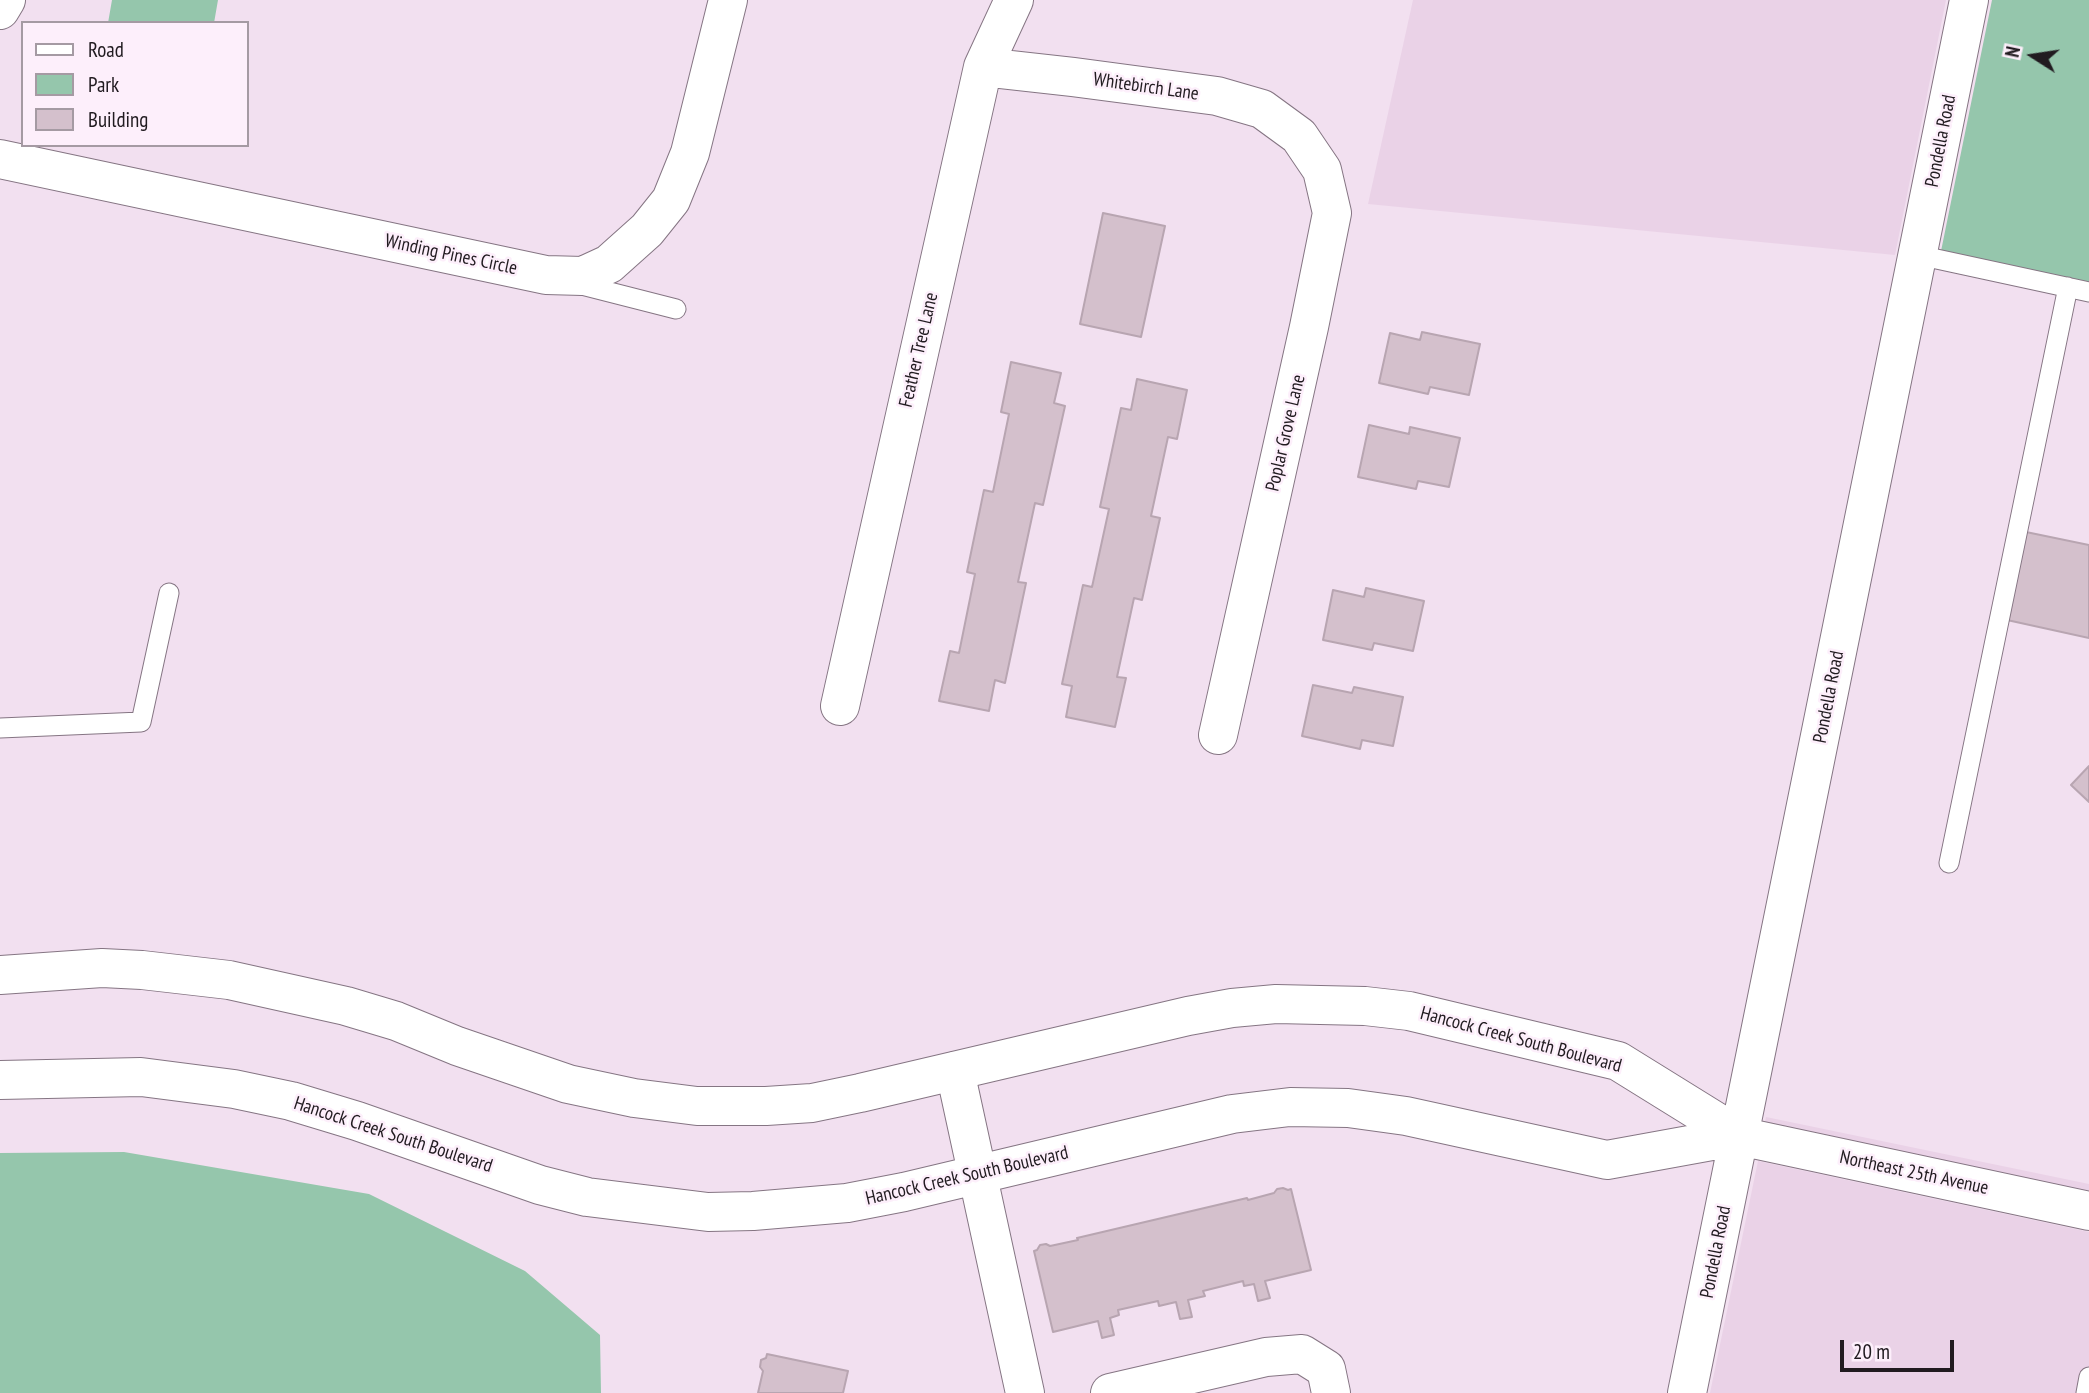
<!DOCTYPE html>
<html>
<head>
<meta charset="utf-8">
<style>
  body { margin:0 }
  #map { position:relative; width:2089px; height:1393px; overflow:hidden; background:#f2e0f0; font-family:"PT Sans Narrow",sans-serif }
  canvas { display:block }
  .legend { position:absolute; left:21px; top:21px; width:228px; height:126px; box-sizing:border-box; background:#fdeffb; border:2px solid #a59aa3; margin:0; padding:9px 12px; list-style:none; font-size:21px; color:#211b20 }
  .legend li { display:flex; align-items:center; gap:14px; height:35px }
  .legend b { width:35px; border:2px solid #a59aa3 }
  .north { position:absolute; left:1998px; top:21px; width:70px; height:70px; -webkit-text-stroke:5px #fdeffb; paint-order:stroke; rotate:282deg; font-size:19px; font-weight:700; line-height:28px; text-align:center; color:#211b20 }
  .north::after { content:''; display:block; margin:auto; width:24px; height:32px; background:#211b20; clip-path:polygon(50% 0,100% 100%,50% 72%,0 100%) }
  .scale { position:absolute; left:1840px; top:1340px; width:114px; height:32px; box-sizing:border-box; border:4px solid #211b20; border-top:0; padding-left:9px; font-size:21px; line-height:24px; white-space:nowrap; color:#211b20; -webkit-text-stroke:5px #fdeffb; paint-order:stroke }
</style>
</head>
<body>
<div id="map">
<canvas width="2089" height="1393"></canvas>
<ul class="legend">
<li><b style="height:9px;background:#fff"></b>Road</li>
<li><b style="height:19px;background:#95c6ac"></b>Park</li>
<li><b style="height:19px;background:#d4c0cc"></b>Building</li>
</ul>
<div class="north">N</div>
<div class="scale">20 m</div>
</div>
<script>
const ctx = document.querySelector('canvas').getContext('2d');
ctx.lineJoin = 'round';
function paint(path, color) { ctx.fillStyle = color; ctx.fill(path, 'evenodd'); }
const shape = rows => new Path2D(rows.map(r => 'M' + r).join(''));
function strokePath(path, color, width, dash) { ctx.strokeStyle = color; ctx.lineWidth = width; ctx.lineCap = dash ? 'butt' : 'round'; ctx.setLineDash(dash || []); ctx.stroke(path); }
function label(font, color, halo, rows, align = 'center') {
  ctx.font = font + ' "PT Sans Narrow",sans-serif'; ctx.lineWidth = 5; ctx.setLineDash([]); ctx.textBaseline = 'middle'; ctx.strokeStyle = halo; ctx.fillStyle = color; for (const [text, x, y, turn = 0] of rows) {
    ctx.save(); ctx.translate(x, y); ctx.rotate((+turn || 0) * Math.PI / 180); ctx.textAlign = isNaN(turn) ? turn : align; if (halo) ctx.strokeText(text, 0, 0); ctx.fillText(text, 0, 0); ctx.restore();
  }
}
paint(shape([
  [1413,0,1946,0,1895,255,1368,204],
  [1766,1117,2089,1184,2089,1192,1765,1122],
  [1758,1161,2089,1232,2089,1393,1710,1393]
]), '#ead2e7');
paint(shape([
  [112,0,218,0,214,23,108,23],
  [1992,0,2089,0,2089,289,1939,261],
  [124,1152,369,1194,525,1271,600,1335,601,1393,0,1393,0,1153]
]), '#95c6ac');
const building = shape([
  [1103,213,1165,226,1141,337,1080,324,1103,213],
  [1422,332,1480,344,1469,395,1430,387,1428,394,1379,383,1390,333,1420,340,1422,332],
  [1011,362,1061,373,1054,403,1065,406,1043,505,1035,503,1018,582,1026,583,1005,683,995,680,989,711,939,701,950,651,959,653,975,574,967,572,984,490,993,492,1009,414,1001,412,1011,362],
  [1137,379,1187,390,1177,439,1168,437,1151,516,1160,518,1142,600,1134,598,1117,677,1126,678,1115,727,1066,717,1072,686,1062,684,1083,585,1092,587,1109,509,1100,507,1121,408,1131,410,1137,379],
  [1369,425,1409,434,1410,427,1460,438,1449,487,1418,481,1416,489,1358,477,1369,425],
  [2026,532,2089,545,2089,638,2007,620,2026,532],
  [1366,588,1424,601,1413,651,1374,643,1372,650,1323,640,1333,590,1364,597,1366,588],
  [1313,685,1352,693,1354,687,1403,697,1393,746,1362,740,1360,749,1302,736,1313,685],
  [2089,766,2089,802,2071,785,2089,766],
  [1283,1188,1288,1190,1291,1189,1311,1270,1265,1281,1270,1298,1258,1301,1254,1284,1244,1286,1243,1281,1203,1291,1205,1296,1188,1300,1192,1317,1180,1319,1176,1302,1159,1306,1158,1301,1118,1310,1119,1315,1110,1318,1114,1335,1102,1338,1098,1321,1053,1332,1034,1251,1037,1250,1040,1245,1046,1244,1050,1246,1078,1240,1077,1238,1247,1198,1248,1200,1274,1193,1277,1189,1283,1188],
  [767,1354,848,1371,843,1393,758,1393,763,1371,760,1367,761,1360,766,1358,767,1354]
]);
paint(building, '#d4c0cc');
strokePath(building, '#b8a5b1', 2);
const lane = shape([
  [1918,255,2089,292],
  [574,283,676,309],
  [0,728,141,722,169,593],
  [1949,863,2068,287],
  [2086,1393,2089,1377]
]);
const street = shape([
  [0,10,6,0],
  [983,67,1073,77,1217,96,1262,109,1299,136,1322,170,1332,213,1309,327,1218,735],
  [0,159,546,275,583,276,609,264,647,230,671,200,690,153,728,0],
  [840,706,983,67,1014,0],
  [955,1071,1025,1393],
  [1110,1393,1266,1357,1302,1354,1326,1369,1331,1393]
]);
const secondary = shape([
  [0,975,102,968,142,970,229,980,346,1006,396,1021,457,1046,568,1084,634,1098,697,1106,766,1106,812,1103,860,1093,1188,1016,1232,1008,1276,1004,1365,1006,1409,1011,1618,1061,1739,1136,2089,1211],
  [0,1080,141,1077,234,1089,291,1101,357,1121,540,1185,587,1197,708,1212,753,1211,847,1203,904,1192,1232,1114,1290,1107,1348,1108,1406,1116,1607,1160,1739,1136],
  [1687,1393,1969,0]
]);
strokePath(lane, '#857583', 21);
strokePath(street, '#857583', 40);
strokePath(secondary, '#857583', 40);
strokePath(lane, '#fff', 19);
strokePath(street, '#fff', 38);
strokePath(secondary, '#fff', 38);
label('19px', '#211b20', '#fdeffb', [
  ["Whitebirch Lane",1146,87,8],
  ["Pondella Road",1941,141,-79],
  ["Winding Pines Circle",451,255,12],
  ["Feather Tree Lane",919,350,-77],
  ["Poplar Grove Lane",1286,433,-77],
  ["Pondella Road",1829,697,-79],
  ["Hancock Creek South Boulevard",1521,1040,15],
  ["Hancock Creek South Boulevard",393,1135,18],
  ["Northeast 25th Avenue",1914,1173,12],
  ["Hancock Creek South Boulevard",967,1176,-13],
  ["Pondella Road",1716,1252,-79]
]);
</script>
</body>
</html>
